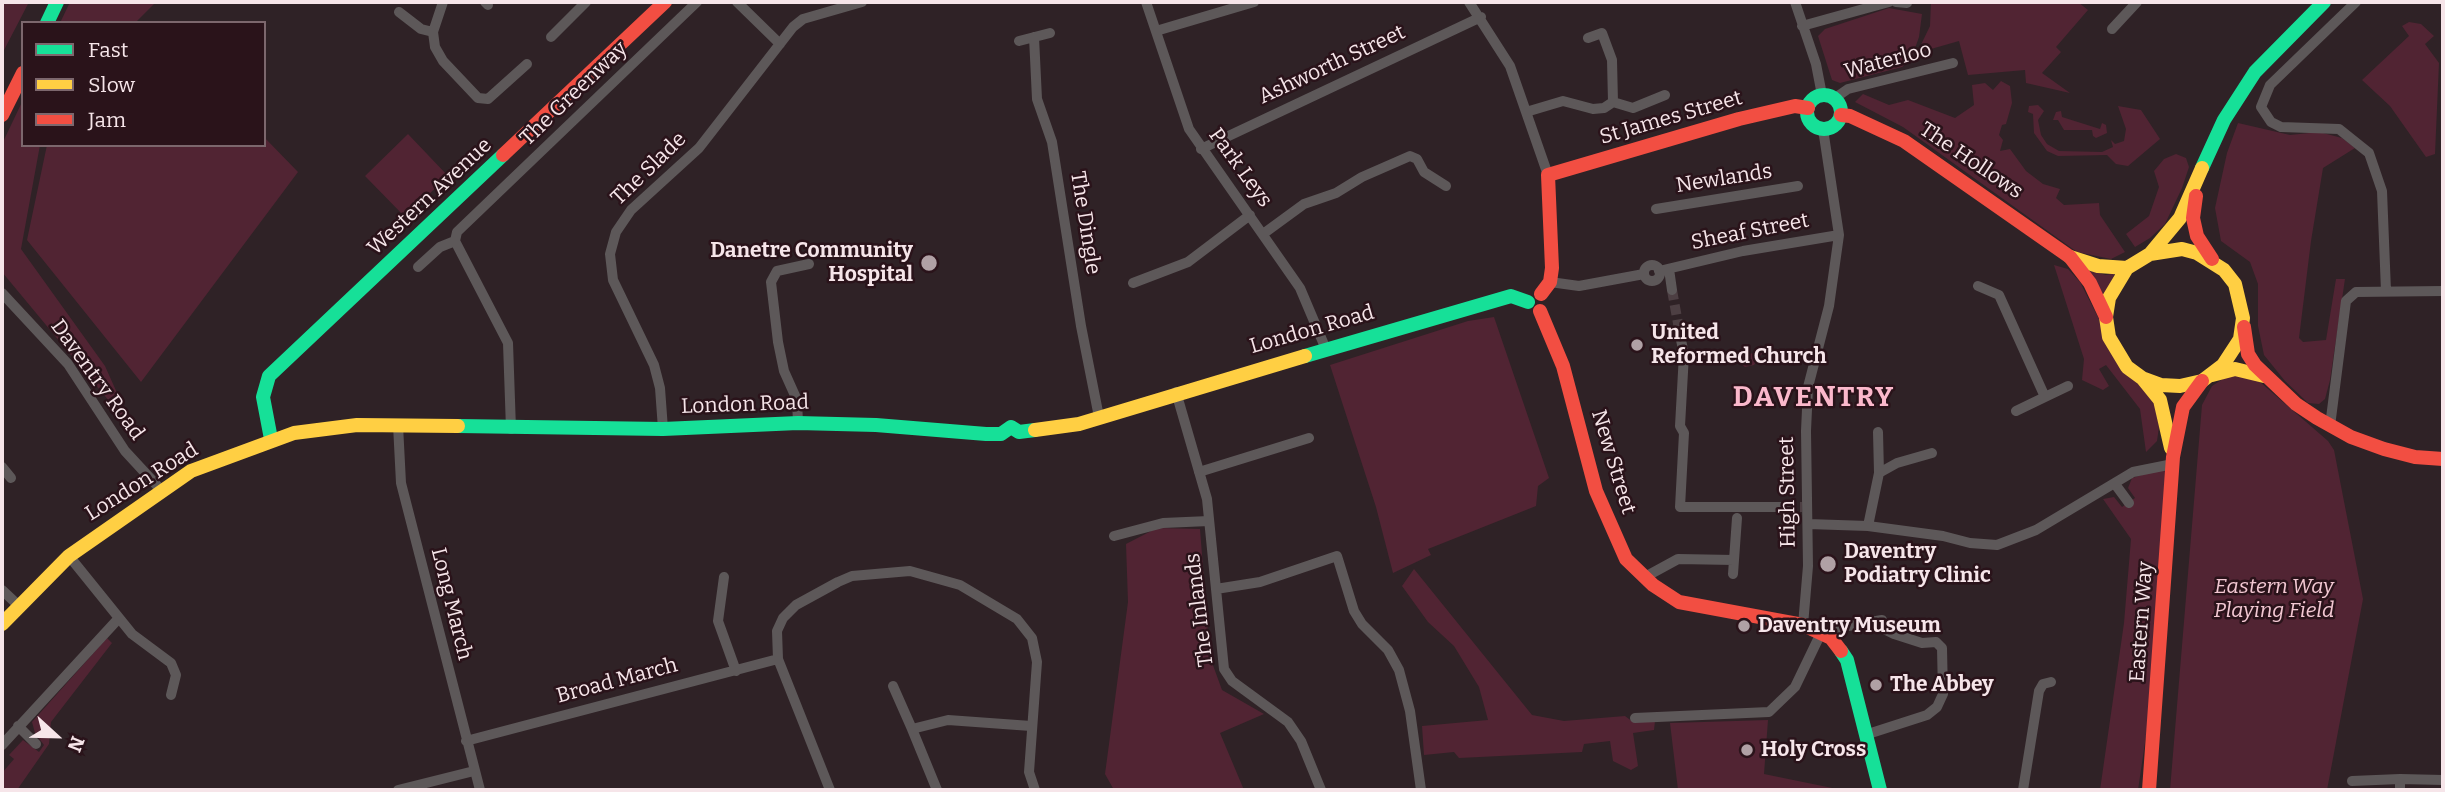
<!DOCTYPE html>
<html>
<head>
<meta charset="utf-8">
<style>
  body { margin:0 }
  #map { position:relative; width:2445px; height:792px; overflow:hidden; background:#2f2226; font-family:Bitter,serif }
  canvas { display:block }
  .frame { position:absolute; inset:0; border:4px solid #f6e5e9; pointer-events:none }
  .legend { position:absolute; left:21px; top:21px; width:245px; height:126px; box-sizing:border-box; background:#2a131a; border:2px solid #7c676d; margin:0; padding:9px 12px; list-style:none; font-size:21px; color:#f6e5e9 }
  .legend li { display:flex; align-items:center; gap:14px; height:35px }
  .legend b { width:35px; border:2px solid #7c676d }
  .north { position:absolute; left:21px; top:701px; width:70px; height:70px; -webkit-text-stroke:5px #2a131a; paint-order:stroke; rotate:112deg; font-size:19px; font-weight:700; line-height:28px; text-align:center; color:#f6e5e9 }
  .north::after { content:''; display:block; margin:auto; width:24px; height:32px; background:#f6e5e9; clip-path:polygon(50% 0,100% 100%,50% 72%,0 100%) }
</style>
</head>
<body>
<div id="map">
<canvas width="2445" height="792"></canvas>
<div class="frame"></div>
<ul class="legend">
<li><b style="height:9px;background:#16e098"></b>Fast</li>
<li><b style="height:9px;background:#ffcf43"></b>Slow</li>
<li><b style="height:9px;background:#f24e42"></b>Jam</li>
</ul>
<div class="north">N</div>
</div>
<script>
const ctx = document.querySelector('canvas').getContext('2d');
ctx.lineJoin = 'round';
function paint(path, color) { ctx.fillStyle = color; ctx.fill(path, 'evenodd'); }
const shape = rows => new Path2D(rows.map(r => 'M' + r).join(''));
function strokePath(path, color, width, dash) { ctx.strokeStyle = color; ctx.lineWidth = width; ctx.lineCap = dash ? 'butt' : 'round'; ctx.setLineDash(dash || []); ctx.stroke(path); }
function label(font, color, halo, rows, align = 'center') {
  ctx.font = font + ' Bitter,serif'; ctx.lineWidth = 5; ctx.setLineDash([]); ctx.textBaseline = 'middle'; ctx.strokeStyle = halo; ctx.fillStyle = color; for (const [text, x, y, turn = 0] of rows) {
    ctx.save(); ctx.translate(x, y); ctx.rotate((+turn || 0) * Math.PI / 180); ctx.textAlign = isNaN(turn) ? turn : align; if (halo) ctx.strokeText(text, 0, 0); ctx.fillText(text, 0, 0); ctx.restore();
  }
}
paint(shape([
  [2,2,29,2,2,54],
  [70,2,156,2,135,23,60,23],
  [1931,2,2078,2,2088,10,2056,47,2061,52,2042,73,2070,93,2026,83,2025,70,1968,75,1959,41,1917,53,1930,26],
  [1889,8,1922,14,1919,37,1911,60,1902,67,1840,83,1832,80,1818,36,1825,29],
  [2409,22,2421,24,2434,36,2425,44,2439,63,2435,154,2426,157,2390,106,2362,80,2409,36,2402,26],
  [2001,81,2010,86,2012,103,2006,124,2002,125,1999,135,2003,140,2000,151,2010,149,2026,171,2043,184,2060,189,2056,198,2064,205,2099,203,2100,215,2125,252,2111,259,2077,252,1903,127,1855,102,1863,94,1889,105,1908,100,1955,118,1974,105,1972,85,1985,83,1993,90],
  [23,100,23,145,40,145,21,249,105,366,134,431,2,272,2,144],
  [2038,105,2044,111,2038,120,2041,135,2047,144,2059,151,2102,152,2113,147,2111,140,2115,144,2124,141,2126,129,2118,106,2141,110,2160,139,2128,166,2116,164,2107,155,2058,156,2047,151,2034,133,2033,114,2028,112,2029,106],
  [2061,111,2062,117,2100,129,2102,123,2106,125,2107,133,2096,138,2093,136,2092,130,2064,130,2058,120,2053,120,2056,112],
  [2238,123,2290,135,2319,132,2342,138,2355,148,2323,168,2311,241,2299,338,2303,342,2326,340,2336,279,2345,279,2330,380,2325,399,2319,404,2308,403,2285,381,2264,355,2258,326,2258,284,2250,262,2221,241,2215,208,2227,153],
  [408,134,448,176,405,217,365,176],
  [264,137,298,172,141,382,27,240,47,145,264,145],
  [2176,154,2186,158,2189,167,2182,188,2165,224,2150,238,2135,247,2126,234,2149,216,2159,187,2154,171,2164,159],
  [2054,265,2068,269,2080,282,2101,323,2153,396,2159,427,2157,441,2146,452,2140,409,2106,365,2099,369,2109,386,2103,390,2082,380,2084,359],
  [2088,270,2106,275,2115,273,2104,297],
  [1494,317,1549,478,1538,486,1536,506,1428,549,1431,555,1393,573,1376,507,1330,365,1468,321],
  [1763,352,1754,365,1745,367,1731,356],
  [2246,374,2260,382,2328,441,2334,450,2363,599,2327,790,2170,790,2202,405,2212,386,2229,375],
  [2161,469,2166,472,2151,702,2138,790,2100,790,2124,623,2131,539,2103,499,2114,497,2122,507,2135,498,2128,488,2132,478],
  [1157,528,1200,529,1210,657,1222,690,1264,714,1220,733,1244,790,1114,790,1105,774,1128,602,1126,544],
  [1414,569,1532,715,1564,721,1625,716,1633,722,1655,721,1654,730,1633,733,1638,766,1631,770,1613,761,1610,741,1584,744,1582,752,1459,758,1454,752,1424,755,1422,726,1488,720,1479,687,1454,646,1428,622,1402,586],
  [107,638,112,643,51,722,49,744,17,790,2,790,2,773,14,759,9,755,23,740,39,752,44,745,35,733,32,722],
  [1768,720,1764,774,1842,790,1678,790,1670,723]
]), '#512433');
strokePath(shape([
  [1672,290,1681,340],
  [1785,507,1802,507]
]), '#4d3f43', 10, [10, 5]);
strokePath(shape([
  [443,2,433,32,435,47,443,61,478,98,488,99,527,64],
  [485,2,488,5],
  [737,2,780,44],
  [1146,2,1189,129,1300,288,1325,347],
  [1469,2,1510,66,1548,175],
  [1795,2,1816,64,1822,95],
  [1896,2,1907,3],
  [2356,2,2270,85,2261,107,2271,122,2281,127,2339,129,2369,153,2382,191,2386,291],
  [399,12,421,29,433,32],
  [1802,26,1889,2],
  [2112,29,2137,2],
  [1156,31,1254,2],
  [551,37,586,2],
  [1034,37,1037,99,1052,142,1081,326,1099,417],
  [1019,41,1050,33],
  [1835,98,1848,89,1953,63],
  [1613,102,1633,108,1665,95],
  [1526,112,1563,101,1593,109,1604,108,1613,102,1612,60,1602,33,1588,38],
  [1201,149,1481,17],
  [1656,209,1798,186],
  [1263,234,1304,204,1336,193,1362,177,1410,156,1417,159,1424,172,1446,186],
  [455,241,508,343,511,429],
  '1644 273a8 8 0 1 1 16 0a8 8 0 1 1-16 0Z',
  [418,267,440,247,455,241,457,232,697,2],
  [1669,269,1672,290],
  [1659,271,1743,251,1839,235],
  [1550,282,1579,286,1644,274],
  [1133,283,1188,262,1250,215],
  [1978,286,1999,295,2045,397,2016,411],
  [2,293,68,364,125,451,161,490],
  [1681,340,1684,354,1680,426,1684,433,1680,507,1785,507],
  [1176,392,1207,499,1224,669,1232,681,1288,722,1301,741,1321,790],
  [2045,397,2068,386],
  [798,423,797,400,784,371,778,342,771,282,777,271,809,264],
  [398,425,401,483,480,790],
  [2330,426,2346,301,2356,292,2443,291],
  [663,429,660,388,654,365,613,280,610,254,616,232,631,210,699,148,793,27,803,19,862,2],
  [2,467,11,478],
  [1199,472,1309,438],
  [1879,473,1897,463,1932,453],
  [2115,484,2129,503],
  [1808,524,1868,526,1943,536,1970,543,1997,545,2036,530,2133,472,2173,464],
  [1868,526,1879,473,1878,432],
  [1114,536,1163,523,1209,521],
  [69,556,132,634,171,663,176,675,171,695],
  [1733,574,1734,560],
  [724,577,718,621,736,671],
  [1645,577,1678,559,1734,560,1737,518],
  [1216,589,1260,582,1337,556,1354,611,1362,624,1388,650,1399,670,1410,711,1421,790],
  [2,590,18,605],
  [1803,625,1808,566,1806,431,1808,387,1829,306,1839,235,1823,129],
  [1831,638,1842,627,1882,620,1884,629,1894,634,1922,643,1936,642,1942,648,1943,694,1937,707,1927,715,1868,734],
  [893,686,912,729],
  [1635,718,1769,712,1795,687,1821,633],
  [18,726,36,744],
  [466,741,778,659],
  [2,745,119,618],
  [2352,781,2400,779],
  [398,790,474,771],
  [830,790,778,659,777,631,783,618,796,605,838,582,852,576,910,571,960,585,1017,619,1032,638,1037,662,1029,772,1035,790],
  [937,790,912,729,948,720,1031,726],
  [2023,790,2039,691,2043,684,2051,682],
  [2400,790,2400,779,2443,780]
]), '#5d5859', 10);
strokePath(shape([
  [47,23,57,2],
  '1807 112a17 17 0 1 1 34 0a17 17 0 1 1-34 0Z',
  [2202,168,2224,120,2255,72,2324,2],
  [1305,356,1511,296,1528,302],
  [458,426,663,429,798,423,876,425,986,434,1001,434,1011,427,1019,432,1035,430],
  [271,439,263,397,269,376,503,155],
  [1841,651,1847,660,1880,790]
]), '#16e098', 14);
strokePath(shape([
  [2150,254,2182,249,2197,253,2224,270,2235,284,2243,318,2240,339,2223,365,2202,381,2180,386,2161,385,2142,378,2127,367,2109,337,2106,317,2109,298,2127,268,2150,254,2180,218,2202,168],
  [2070,257,2098,266,2127,268],
  [2212,375,2235,369,2264,376],
  [2143,379,2160,400,2171,448],
  [1035,430,1079,424,1305,356],
  [2,624,69,556,191,471,294,433,357,425,458,426]
]), '#ffcf43', 14);
strokePath(shape([
  [2,115,23,73],
  [1841,115,1850,116,1904,141,2070,257,2090,283,2106,317],
  [503,155,665,2],
  [2196,196,2193,218,2197,236,2212,259],
  [1541,294,1550,282,1552,268,1548,175,1739,119,1795,106,1808,108],
  [1540,311,1563,366,1596,491,1626,559,1653,585,1679,602,1803,625,1831,638,1841,651],
  [2244,327,2248,354,2255,365,2296,404,2317,418,2351,437,2384,449,2415,457,2443,459],
  [2149,790,2173,457,2183,407,2202,381]
]), '#f24e42', 14);
for (const [x, y, r, color] of [
  [929,263,9,"#b0a1a5"],
  [1637,345,7,"#b0a1a5"],
  [1828,564,9,"#b0a1a5"],
  [1744,626,7,"#b0a1a5"],
  [1876,685,7,"#b0a1a5"],
  [1747,750,7,"#b0a1a5"]
]) { const dot = new Path2D(); dot.arc(x, y, r, 0, 2 * Math.PI); ctx.fillStyle = color; ctx.fill(dot); strokePath(dot, '#2a131a', 2.5); }
label('21px', '#f6e5e9', '#2a131a', [
  ["Waterloo",1888,61,-15],
  ["Ashworth Street",1332,65,-25],
  ["The Greenway",574,94,-44],
  ["St James Street",1671,118,-16],
  ["The Hollows",1971,161,34],
  ["Park Leys",1240,168,54],
  ["The Slade",649,169,-44],
  ["Newlands",1724,179,-9],
  ["Western Avenue",430,197,-43],
  ["The Dingle",1085,223,81],
  ["Sheaf Street",1750,232,-11],
  ["London Road",1312,330,-16],
  ["Daventry Road",97,380,54],
  ["London Road",745,405,-2],
  ["New Street",1613,462,73],
  ["London Road",142,482,-32],
  ["High Street",1788,492,-91],
  ["Long March",451,604,76],
  ["The Inlands",1200,610,-97],
  ["Eastern Way",2142,622,-86],
  ["Broad March",617,681,-15]
]);
label('bold 21px', '#f6e5e9', '#2a131a', [
  ["Danetre Community",913,251,"right"],
  ["Hospital",913,275,"right"],
  ["United",1651,333],
  ["Reformed Church",1651,357],
  ["Daventry",1844,552],
  ["Podiatry Clinic",1844,576],
  ["Daventry Museum",1758,626],
  ["The Abbey",1890,685],
  ["Holy Cross",1761,750]
], 'left');
label('italic 21px', '#f3c8d3', '#2a131a', [
  ["Eastern Way",2274,587],
  ["Playing Field",2274,611]
]);
ctx.letterSpacing = '2px';
label('bold 28px', '#fbb8cb', '#2a131a', [
  ["DAVENTRY",1814,398]
]);
ctx.letterSpacing = '0px';
</script>
</body>
</html>
